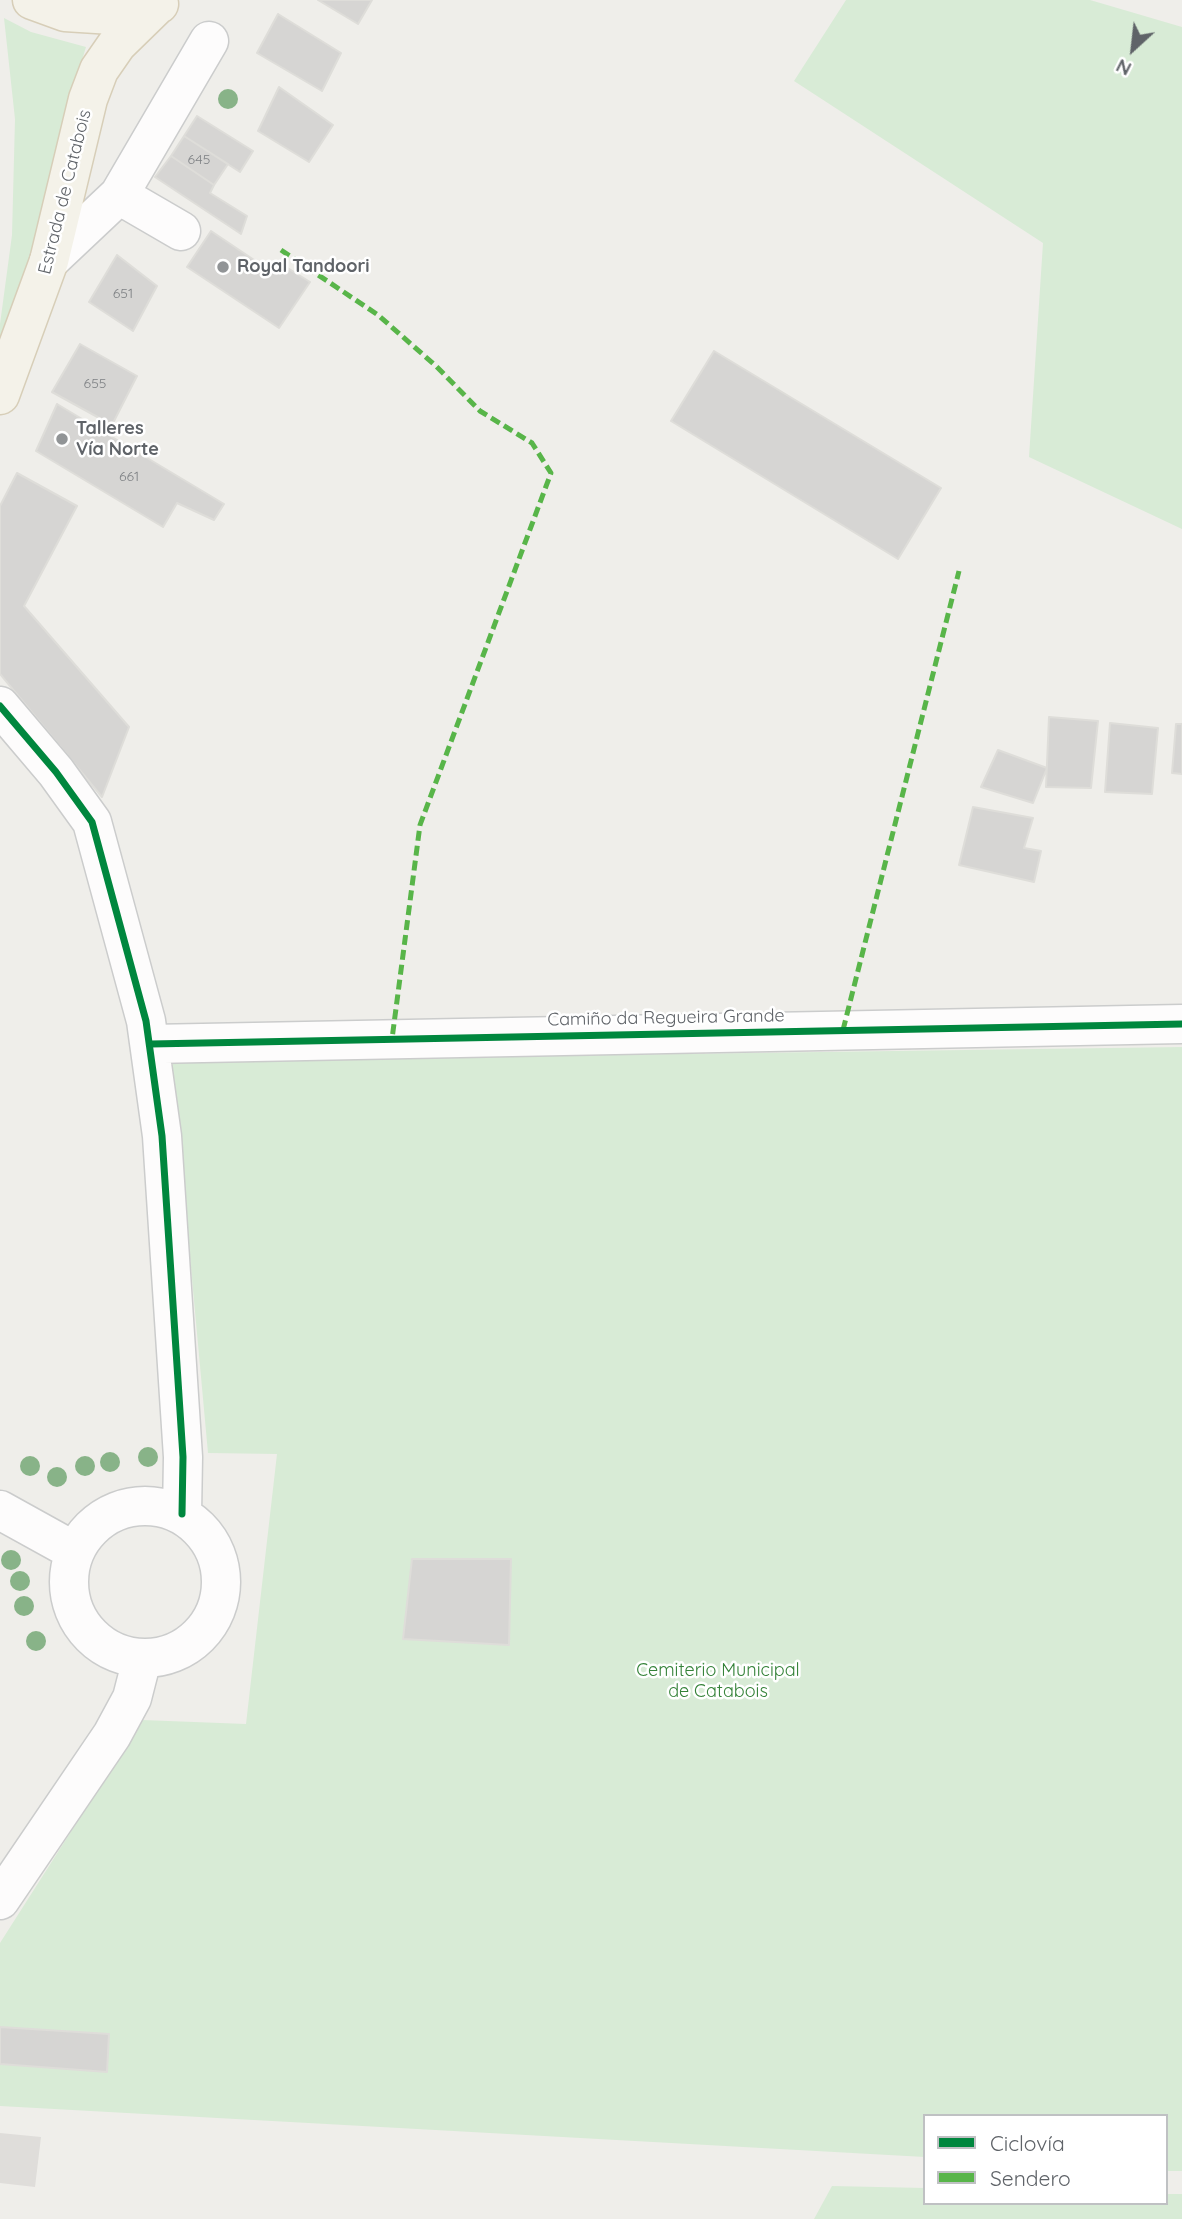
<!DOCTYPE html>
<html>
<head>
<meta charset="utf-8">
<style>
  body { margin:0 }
  #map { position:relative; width:1182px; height:2219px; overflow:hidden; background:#efeeea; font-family:Quicksand,sans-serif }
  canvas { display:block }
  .legend { position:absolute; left:923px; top:2114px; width:245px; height:91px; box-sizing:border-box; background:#fff; border:2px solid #bfc1c3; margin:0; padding:9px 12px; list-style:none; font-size:21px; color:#5f6368 }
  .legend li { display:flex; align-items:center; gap:14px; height:35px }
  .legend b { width:35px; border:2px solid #bfc1c3 }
  .north { position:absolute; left:1098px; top:14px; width:70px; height:70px; -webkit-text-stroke:5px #fff; paint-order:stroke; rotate:207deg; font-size:19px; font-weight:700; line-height:28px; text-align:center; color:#5f6368 }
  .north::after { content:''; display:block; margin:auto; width:24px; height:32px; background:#5f6368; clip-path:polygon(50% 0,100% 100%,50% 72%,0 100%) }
</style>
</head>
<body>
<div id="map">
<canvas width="1182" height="2219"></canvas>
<ul class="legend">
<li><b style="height:9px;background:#00873e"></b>Ciclovía</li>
<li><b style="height:9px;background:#58b549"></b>Sendero</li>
</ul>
<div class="north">N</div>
</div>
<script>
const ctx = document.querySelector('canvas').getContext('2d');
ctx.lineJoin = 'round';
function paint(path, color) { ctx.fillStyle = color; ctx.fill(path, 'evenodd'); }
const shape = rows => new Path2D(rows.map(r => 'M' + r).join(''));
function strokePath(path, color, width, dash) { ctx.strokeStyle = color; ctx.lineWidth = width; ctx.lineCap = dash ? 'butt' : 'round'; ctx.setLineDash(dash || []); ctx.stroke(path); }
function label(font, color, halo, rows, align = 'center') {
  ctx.font = font + ' Quicksand,sans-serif'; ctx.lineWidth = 5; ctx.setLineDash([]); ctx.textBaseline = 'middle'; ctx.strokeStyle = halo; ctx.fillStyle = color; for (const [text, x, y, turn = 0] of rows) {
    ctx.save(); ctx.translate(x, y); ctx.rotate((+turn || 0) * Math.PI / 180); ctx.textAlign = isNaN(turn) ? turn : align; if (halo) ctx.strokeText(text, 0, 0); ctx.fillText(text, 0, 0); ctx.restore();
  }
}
paint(shape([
  [0,2133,41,2137,35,2187,0,2183]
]), '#dfddda');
paint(shape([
  [846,0,1090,0,1182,27,1182,529,1029,457,1043,243,794,81],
  [4,18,31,32,86,47,72,93,62,156,0,365,0,324,12,235,15,119],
  [1182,1047,1182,2171,1166,2171,1166,2116,925,2116,925,2157,0,2106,0,1943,142,1720,246,1724,277,1454,208,1453,172,1061],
  [832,2186,925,2188,925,2203,1166,2203,1166,2194,1182,2194,1182,2219,814,2219]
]), '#d8ebd6');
const building = shape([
  [318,0,372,0,358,24,318,0],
  [278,14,341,53,322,91,257,53,278,14],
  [279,87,333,125,309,162,258,131,279,87],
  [197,116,253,151,240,172,184,136,197,116],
  [184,136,228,164,214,185,171,156,184,136],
  [171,156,214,185,210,193,247,216,241,234,155,177,171,156],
  [211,231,272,272,278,262,310,282,279,328,187,267,211,231],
  [117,255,157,286,133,331,89,302,117,255],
  [80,344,137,376,112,425,52,392,80,344],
  [714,351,941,488,898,559,671,421,714,351],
  [57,404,224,504,214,520,177,503,163,527,36,451,57,404],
  [17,473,77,506,24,606,129,727,102,797,0,674,0,506,17,473],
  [1049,717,1098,721,1091,788,1046,787,1049,717],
  [1110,723,1158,728,1152,794,1105,792,1110,723],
  [1176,724,1182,724,1182,774,1172,773,1176,724],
  [998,750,1047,768,1033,803,981,787,998,750],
  [973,807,1033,818,1024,848,1041,851,1034,882,959,865,973,807],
  [412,1559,511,1559,509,1645,403,1639,412,1559],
  [0,2027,109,2034,107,2072,0,2064,0,2027]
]);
paint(building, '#d6d5d3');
strokePath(building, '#deddd9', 2);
const minor = shape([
  [119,195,181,231],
  [49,261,119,195,209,41],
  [0,706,56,772,92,822,146,1021,162,1136,183,1457,182,1514],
  [151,1044,1182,1024],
  '69 1582a76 76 0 1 1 152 0a76 76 0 1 1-152 0Z',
  [0,1510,74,1551],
  [0,1900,112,1735,132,1698,142,1659]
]);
const major = shape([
  [32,0,65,12,112,15,159,4],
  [0,395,49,261,88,99,99,70,117,44,157,5]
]);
strokePath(minor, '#cbcccc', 41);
strokePath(major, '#d7ceb8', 41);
strokePath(minor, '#fdfcfc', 38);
strokePath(major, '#f4f2e9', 38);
strokePath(shape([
  [281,250,378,315,436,366,480,411,532,443,551,473,420,825,392,1039],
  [843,1030,959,571]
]), '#58b549', 5, [10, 5]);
strokePath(shape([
  [0,706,56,772,92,822,146,1021,162,1136,183,1457,182,1514],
  [151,1044,1182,1024]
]), '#00873e', 7);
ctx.fillStyle = '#88b388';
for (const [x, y] of [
  [228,99],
  [148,1457],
  [110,1462],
  [30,1466],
  [85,1466],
  [57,1477],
  [11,1560],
  [20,1581],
  [24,1606],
  [36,1641]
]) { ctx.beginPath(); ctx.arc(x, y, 10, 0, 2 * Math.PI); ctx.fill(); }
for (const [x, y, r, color] of [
  [223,267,7,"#919496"],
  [62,439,7,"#919496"]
]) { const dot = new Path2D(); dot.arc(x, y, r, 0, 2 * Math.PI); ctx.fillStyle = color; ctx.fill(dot); strokePath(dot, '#fff', 2.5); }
label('14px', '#7e8184', null, [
  ["645",199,160],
  ["651",123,294],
  ["655",95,384],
  ["661",129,477]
]);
label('18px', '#5f6368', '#fff', [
  ["Estrada de Catabois",65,192,-76],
  ["Camiño da Regueira Grande",666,1018,-1]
]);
label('bold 18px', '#5f6368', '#fff', [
  ["Royal Tandoori",237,267],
  ["Talleres",76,429],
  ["Vía Norte",76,450]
], 'left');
label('18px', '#348238', '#fff', [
  ["Cemiterio Municipal",718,1671],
  ["de Catabois",718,1692]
]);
</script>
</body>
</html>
